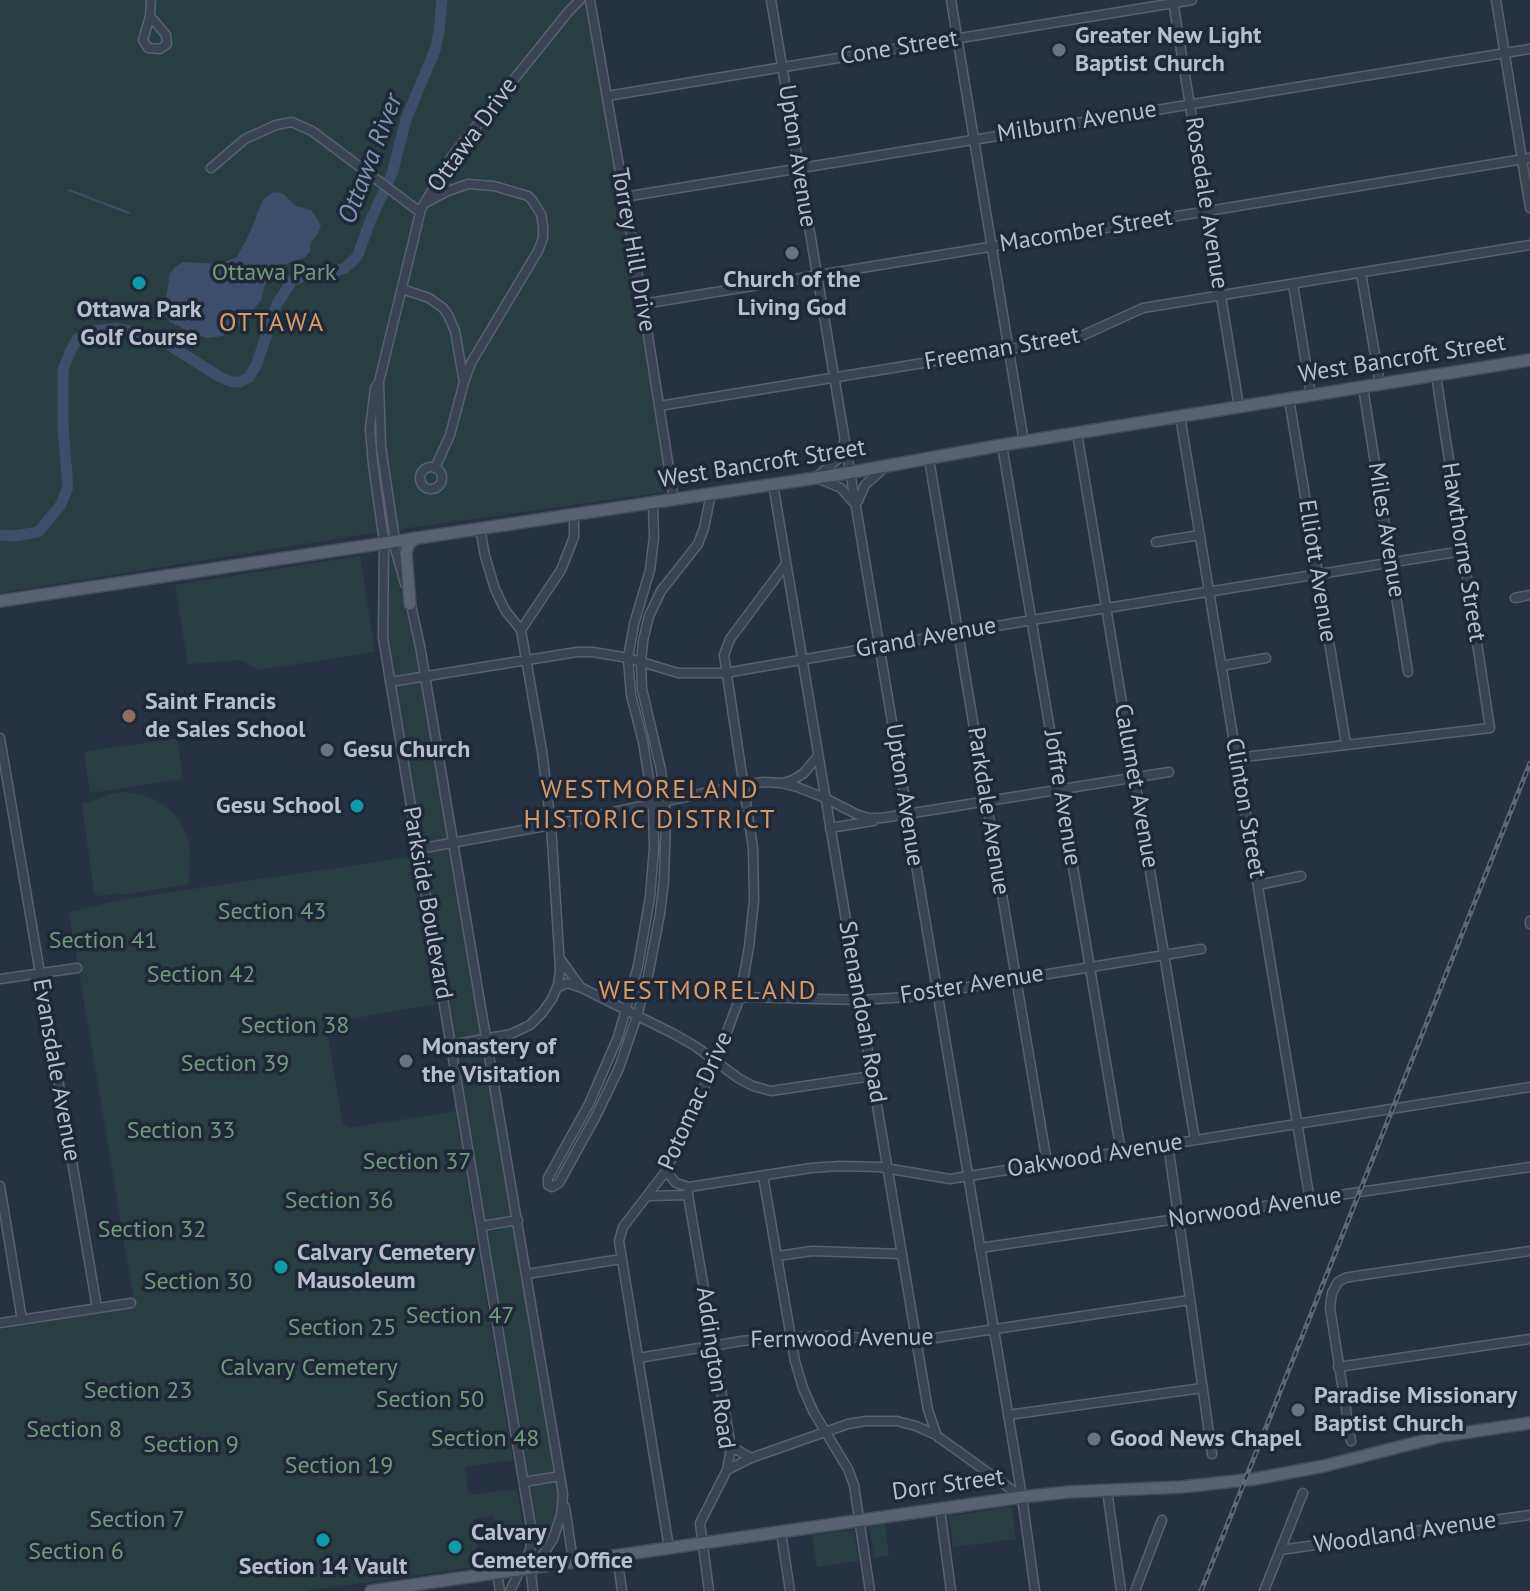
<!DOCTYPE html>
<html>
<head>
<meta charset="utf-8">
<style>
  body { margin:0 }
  canvas { display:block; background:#263141 }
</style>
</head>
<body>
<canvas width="1530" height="1591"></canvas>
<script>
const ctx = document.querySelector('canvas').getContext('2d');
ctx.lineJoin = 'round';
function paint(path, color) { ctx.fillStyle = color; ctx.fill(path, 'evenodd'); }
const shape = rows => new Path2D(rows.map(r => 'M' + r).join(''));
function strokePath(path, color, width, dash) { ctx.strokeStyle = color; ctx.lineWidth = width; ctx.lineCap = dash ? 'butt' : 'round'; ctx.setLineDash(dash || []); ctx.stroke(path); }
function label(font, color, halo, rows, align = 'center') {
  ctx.font = font + ' "PT Sans",sans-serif'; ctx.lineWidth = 7; ctx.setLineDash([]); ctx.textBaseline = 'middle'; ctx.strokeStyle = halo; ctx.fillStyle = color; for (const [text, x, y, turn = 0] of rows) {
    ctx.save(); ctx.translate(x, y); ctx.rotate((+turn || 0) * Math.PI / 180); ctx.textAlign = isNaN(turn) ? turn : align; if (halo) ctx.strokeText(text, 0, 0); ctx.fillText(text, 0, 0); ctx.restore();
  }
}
paint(shape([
  [0,0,586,0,668,488,665,492,373,533,0,593],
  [390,552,417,648,420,668,417,673,398,677,393,674,386,634,388,555],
  [360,556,375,652,258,670,241,660,188,664,175,585],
  [419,681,423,683,448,833,446,839,424,843,420,840,395,688,397,685],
  [177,738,183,779,90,793,84,752],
  [125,792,140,794,156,800,169,809,179,820,186,834,190,848,189,884,121,895,120,893,99,896,94,893,82,803,91,802,110,794],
  [446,847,450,849,481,1033,479,1036,456,1040,454,1038,423,854,425,852],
  [411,857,436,1004,333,1022,329,1025,327,1031,342,1120,345,1126,351,1128,455,1111,513,1460,465,1467,469,1495,517,1489,523,1526,497,1530,494,1515,473,1519,480,1566,306,1591,0,1591,0,1329,135,1307,69,912,125,899],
  [479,1043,485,1047,512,1214,510,1216,486,1220,484,1219,456,1050,460,1046],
  [511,1227,515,1228,555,1473,529,1479,527,1477,487,1233],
  [555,1479,557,1481,558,1493,555,1522,549,1540,535,1558,533,1556,536,1537,529,1485],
  [1012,1507,1016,1539,953,1547,949,1516],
  [885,1524,889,1556,874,1558,869,1527],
  [854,1530,858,1561,817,1567,812,1535]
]), '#283f42');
paint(shape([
  [274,192,282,193,296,206,311,210,316,217,321,226,317,235,311,242,310,251,304,258,273,268,267,277,261,300,250,315,241,325,223,336,208,338,197,335,170,322,165,315,164,308,170,274,175,267,183,262,219,264,237,257,250,232,261,204,264,198]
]), '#3c4e6a');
strokePath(shape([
  [69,190,129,213]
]), '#3c4e6a', 2);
strokePath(shape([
  [0,535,15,536,38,532,60,506,68,487,63,428,63,370,70,352,77,339,94,331,117,328,140,333,169,345,220,377,232,382,240,382,249,377,256,366,277,304,292,281,306,275,326,274,345,268,357,257,371,219,392,174,406,119,435,50,439,32,442,0]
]), '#3c4e6a', 11);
const minor = shape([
  [590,0,643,304,674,500],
  [771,0,1022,1497,1035,1591],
  [951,0,1024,442],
  [1496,0,1530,208],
  [1173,1,1239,407],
  [150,16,166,35,167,44,160,49,148,48,143,40,150,16],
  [150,16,151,0],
  [607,96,1192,0],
  [211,168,245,139,276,125,292,122,312,131,420,212],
  [624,197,1530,49],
  [425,203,448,191,468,184,494,186,528,196,532,200,541,214,543,226,543,238,538,251,471,363,464,382,450,435,435,468],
  [1361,273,1380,384],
  [1293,284,1311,395],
  [402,289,429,298,443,308,448,315,455,331,463,377],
  [643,304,1530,158],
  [379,382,381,447,395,540],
  [1363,387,1408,672],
  [1289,399,1346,744],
  [659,406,1077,338,1143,308,1530,245],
  [1180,416,1310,1201],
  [1077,433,1195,1140],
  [1002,445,1121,1152],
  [929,459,1047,1163],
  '420 478a11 11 0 1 1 22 0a11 11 0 1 1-22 0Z',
  [816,477,837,460,844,442],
  [819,479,841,488,853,502],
  [773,484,928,1410,937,1436,1022,1497],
  [858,501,865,485,883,469],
  [653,503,654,537,650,570,634,624,628,658,631,695,643,742,653,803,654,848,650,897,638,966,618,1037,589,1104,548,1178,548,1185,552,1187,559,1183,596,1116,619,1068,637,1016,648,976,660,914,664,880,666,817,661,770,642,689,641,662,643,641,649,616,661,591,698,544,704,528,711,494],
  [480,528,485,556,495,589,505,610,521,630],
  [393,541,405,584],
  [1156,542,1200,535],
  [1515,598,1530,595],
  [410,601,420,646,563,1494,561,1515,553,1539,531,1574,533,1591],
  [1221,666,1266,658],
  [390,682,577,652,593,652,628,658,678,673,725,673,1032,620,1463,551],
  [0,738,97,1308],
  [1236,758,1490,728,1436,375],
  [782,783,793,780,804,773,818,756],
  [830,828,873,821],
  [418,849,551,825,743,785,764,782,781,783,797,787,825,798,856,814,868,818,882,818,1169,772],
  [1258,885,1301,876],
  [1530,921,1530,924],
  [561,960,579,985],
  [0,979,77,968],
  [557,988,567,983,582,988,674,1034,695,1046,738,1078,753,1086,771,1091,872,1076],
  [740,997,860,1000,908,997,1201,949],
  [451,1045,511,1034,530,1025,542,1013,552,999,558,985,560,971,559,951,551,825,542,751,521,630,561,570,574,537,574,515],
  [1168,1144,1212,1454],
  [666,1171,676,1183,689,1187,811,1168,840,1166,879,1167,950,1179,1530,1087],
  [763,1176,795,1361,803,1388,813,1411,848,1469,854,1485,870,1591],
  [0,1186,22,1320],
  [689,1187,688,1195,731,1448,727,1470,700,1523,709,1591],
  [648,1196,688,1195],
  [482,1226,518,1220],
  [980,1248,1530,1167],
  [778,1256,812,1251,902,1254],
  [527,1274,621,1259],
  [0,1323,131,1303],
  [638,1358,742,1341,778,1337,828,1336,909,1340,935,1338,1190,1300],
  [1338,1367,1530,1339],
  [1008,1415,1202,1388],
  [1351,1441,1330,1308,1332,1293,1338,1282,1345,1278,1356,1276,1530,1251],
  [731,1448,739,1451,751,1458],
  [727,1470,751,1458,848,1424,866,1421,897,1421,916,1426,936,1435],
  [524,1482,560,1476],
  [1107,1490,1121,1591],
  [565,1507,573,1561],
  [940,1509,951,1591],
  [781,1532,790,1591],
  [669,1548,619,1241,623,1227,666,1171,716,1061,740,997,749,947,754,900,753,848,724,655,730,639,786,564],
  [1280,1550,1530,1515],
  [617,1555,622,1591],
  [497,1573,500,1591],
  [510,1591,530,1550,532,1533,383,638,384,542,373,464,370,429,375,388,379,382,421,209,453,155,569,11,580,0],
  [1135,1591,1162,1520],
  [1264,1591,1303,1493]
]);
const major = shape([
  [0,601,842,474,1002,445,1530,360],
  [410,604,406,553,408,545,415,538],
  [371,1591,1022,1497,1068,1492,1181,1487,1254,1479,1324,1466,1442,1436,1530,1423]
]);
strokePath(minor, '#58616e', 11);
strokePath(major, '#444c5a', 14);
strokePath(minor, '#3a4351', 8);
strokePath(major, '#586271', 11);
const rail = shape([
  [1201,1591,1530,763]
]);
strokePath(rail, '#5c6778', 5);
strokePath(rail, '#1f2836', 2, [6]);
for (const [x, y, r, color] of [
  [1059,50,8,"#6b7280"],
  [792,253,8,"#6b7280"],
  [139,283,8,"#0f9aa8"],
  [129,716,8,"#8d6e63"],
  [327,750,8,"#6b7280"],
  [357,806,8,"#0f9aa8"],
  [406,1061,8,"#6b7280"],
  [281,1267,8,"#0f9aa8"],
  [1298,1410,8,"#6b7280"],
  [1094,1439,8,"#6b7280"],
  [323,1540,8,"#0f9aa8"],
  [455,1547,8,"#0f9aa8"]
]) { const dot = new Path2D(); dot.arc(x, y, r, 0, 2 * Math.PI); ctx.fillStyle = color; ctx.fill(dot); strokePath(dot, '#1f2836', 3); }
label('bold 24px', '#b7bfcb', '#1f2836', [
  ["Greater New Light",1075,36],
  ["Baptist Church",1075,64],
  ["Church of the",792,280,"center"],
  ["Living God",792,308,"center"],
  ["Ottawa Park",139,310,"center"],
  ["Golf Course",139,338,"center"],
  ["Saint Francis",145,702],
  ["de Sales School",145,730],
  ["Gesu Church",343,750],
  ["Gesu School",341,806,"right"],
  ["Monastery of",422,1047],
  ["the Visitation",422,1075],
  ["Calvary Cemetery",297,1253],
  ["Mausoleum",297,1281],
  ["Paradise Missionary",1314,1396],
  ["Baptist Church",1314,1424],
  ["Good News Chapel",1110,1439],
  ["Calvary",471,1533],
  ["Cemetery Office",471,1561],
  ["Section 14 Vault",323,1567,"center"]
], 'left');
label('24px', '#b7bfcb', '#1f2836', [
  ["Cone Street",899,48,-9],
  ["Milburn Avenue",1077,122,-9],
  ["Ottawa Drive",473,135,-54],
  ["Upton Avenue",797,156,81],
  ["Rosedale Avenue",1206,203,81],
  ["Macomber Street",1086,231,-9],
  ["Torrey Hill Drive",633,250,80],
  ["Freeman Street",1002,349,-10],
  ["West Bancroft Street",1402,359,-9],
  ["West Bancroft Street",762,464,-9],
  ["Miles Avenue",1386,530,81],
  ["Hawthorne Street",1463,552,81],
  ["Elliott Avenue",1317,571,81],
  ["Grand Avenue",926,638,-10],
  ["Calumet Avenue",1136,786,80],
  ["Upton Avenue",904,795,81],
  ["Joffre Avenue",1062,798,81],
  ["Clinton Street",1245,808,80],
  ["Parkdale Avenue",988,811,81],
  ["Parkside Boulevard",427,903,80],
  ["Foster Avenue",972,985,-9],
  ["Shenandoah Road",862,1012,80],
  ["Evansdale Avenue",56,1070,80],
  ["Potomac Drive",696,1101,-66],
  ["Oakwood Avenue",1095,1156,-9],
  ["Norwood Avenue",1255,1208,-8],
  ["Fernwood Avenue",842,1339,-1],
  ["Addington Road",715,1368,82],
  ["Dorr Street",948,1485,-8],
  ["Woodland Avenue",1405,1533,-8]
]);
label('24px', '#6e9c7a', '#1f2836', [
  ["Ottawa Park",274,273],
  ["Section 43",272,912],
  ["Section 41",103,941],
  ["Section 42",201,975],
  ["Section 38",295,1026],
  ["Section 39",235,1064],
  ["Section 33",181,1131],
  ["Section 37",417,1162],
  ["Section 36",339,1201],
  ["Section 32",152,1230],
  ["Section 30",198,1282],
  ["Section 47",460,1316],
  ["Section 25",342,1328],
  ["Calvary Cemetery",309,1368],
  ["Section 23",138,1391],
  ["Section 50",430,1400],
  ["Section 8",74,1430],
  ["Section 48",485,1439],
  ["Section 9",191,1445],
  ["Section 19",339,1466],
  ["Section 7",137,1520],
  ["Section 6",76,1552]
]);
label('italic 26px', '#7f94b2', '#1f2836', [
  ["Ottawa River",371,159,-69]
]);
ctx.letterSpacing = '2px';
label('26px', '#d69968', '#1f2836', [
  ["OTTAWA",272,324],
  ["WESTMORELAND",650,791],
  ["HISTORIC DISTRICT",650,821],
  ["WESTMORELAND",708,992]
]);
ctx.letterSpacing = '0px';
</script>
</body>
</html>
